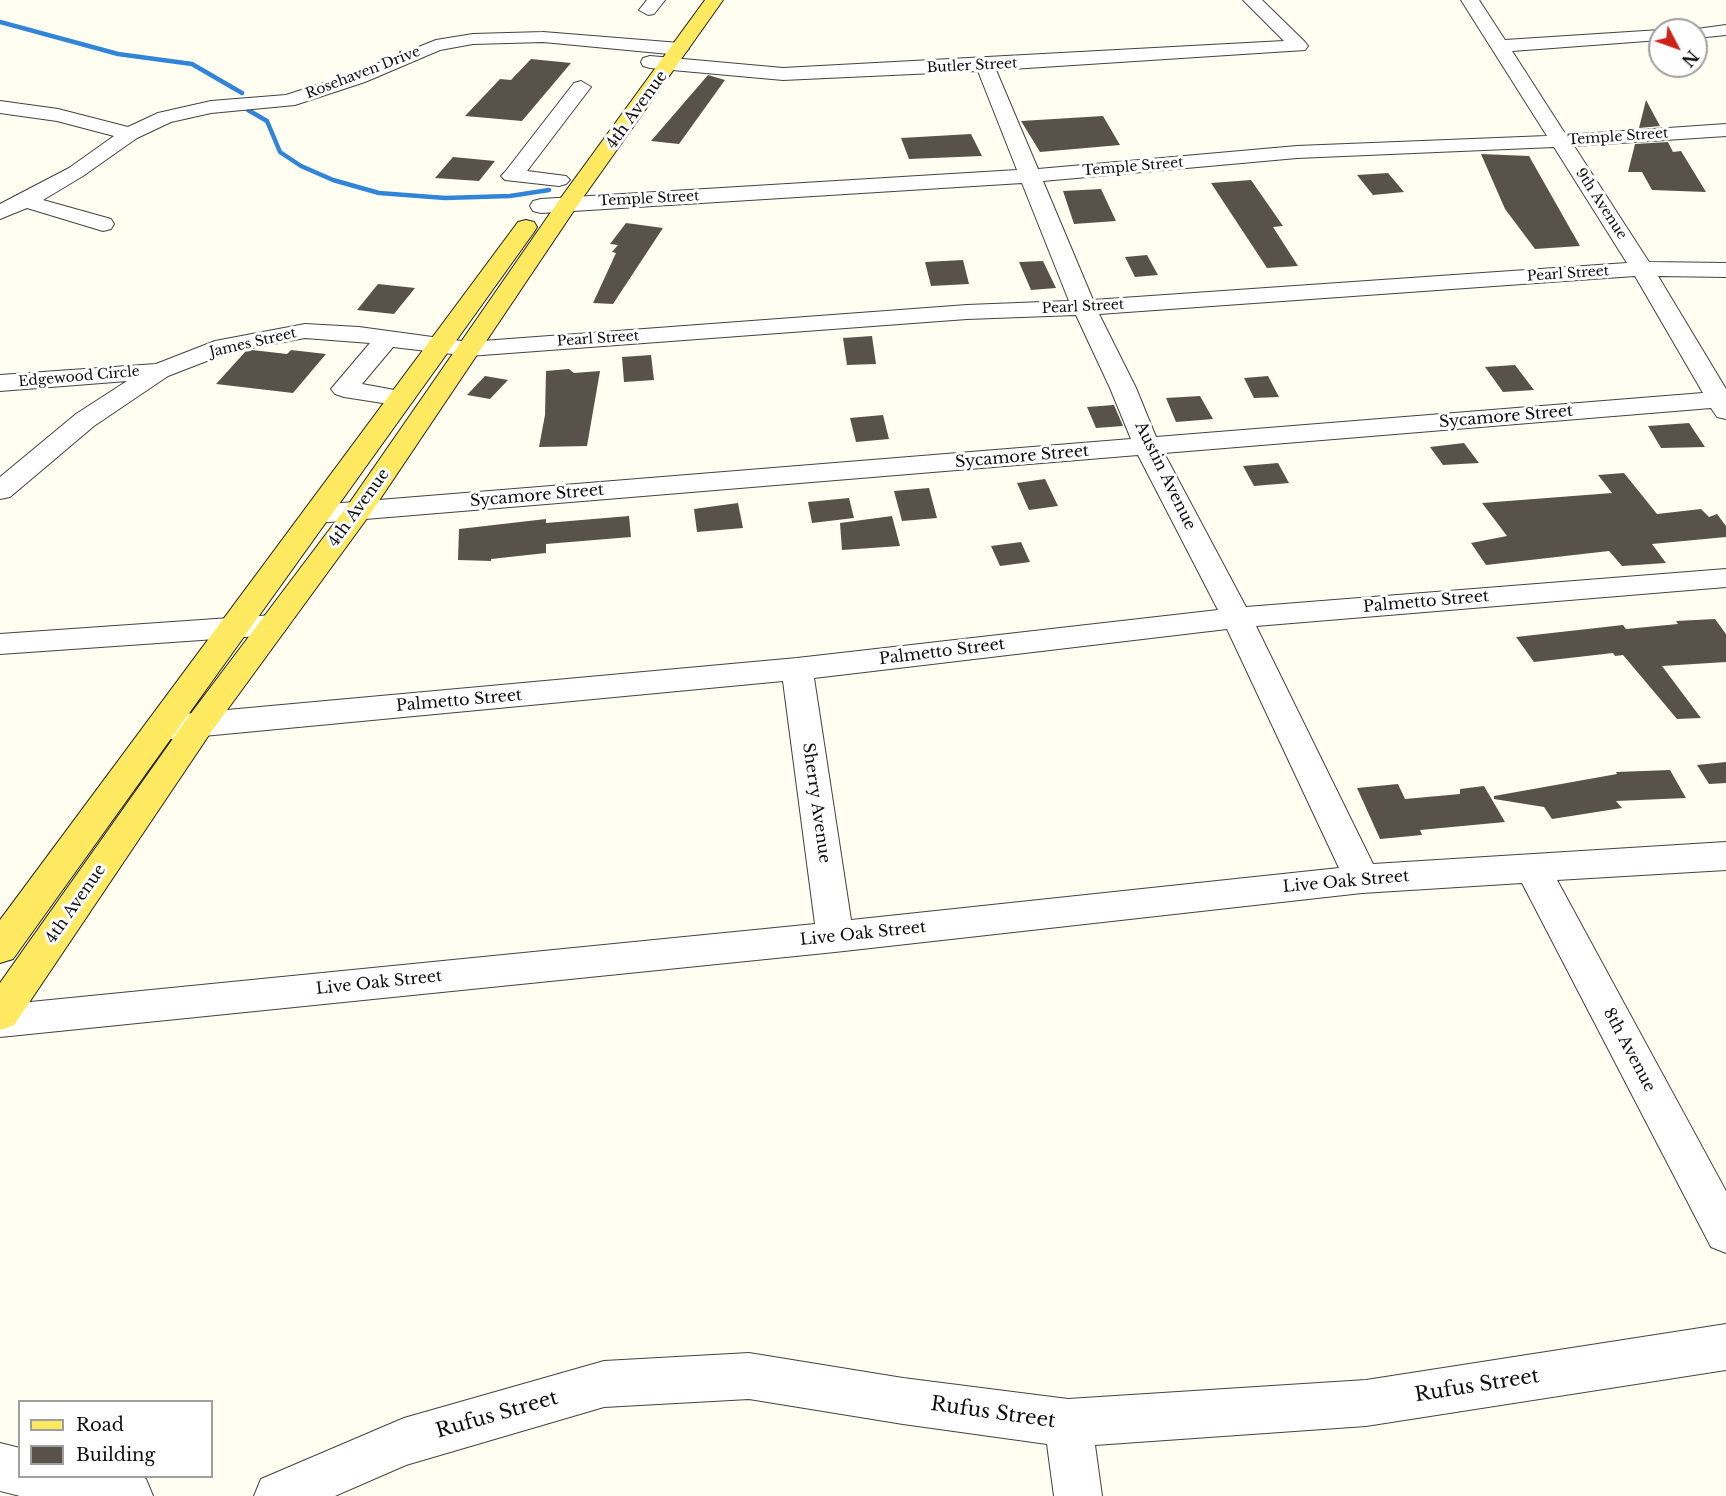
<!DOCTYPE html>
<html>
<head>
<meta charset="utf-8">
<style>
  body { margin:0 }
  #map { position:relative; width:1726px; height:1496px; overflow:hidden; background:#fffef1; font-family:"Libre Baskerville",serif }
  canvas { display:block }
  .legend { position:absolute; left:18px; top:1400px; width:195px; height:78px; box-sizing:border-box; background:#fff; border:2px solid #9f9f9f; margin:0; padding:8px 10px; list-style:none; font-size:18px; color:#0f0f0f }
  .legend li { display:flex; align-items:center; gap:12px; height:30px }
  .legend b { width:30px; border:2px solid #9f9f9f }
  .north { position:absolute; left:1648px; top:18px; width:60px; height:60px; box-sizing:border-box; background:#fff; border:2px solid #9f9f9f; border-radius:50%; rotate:131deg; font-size:16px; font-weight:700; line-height:24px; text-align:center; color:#0f0f0f }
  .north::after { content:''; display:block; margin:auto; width:21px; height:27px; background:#cd241a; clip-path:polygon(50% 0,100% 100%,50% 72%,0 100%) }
</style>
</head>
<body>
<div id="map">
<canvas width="1726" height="1496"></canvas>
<ul class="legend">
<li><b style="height:8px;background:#ffe961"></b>Road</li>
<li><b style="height:16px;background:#59524a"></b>Building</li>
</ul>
<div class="north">N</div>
</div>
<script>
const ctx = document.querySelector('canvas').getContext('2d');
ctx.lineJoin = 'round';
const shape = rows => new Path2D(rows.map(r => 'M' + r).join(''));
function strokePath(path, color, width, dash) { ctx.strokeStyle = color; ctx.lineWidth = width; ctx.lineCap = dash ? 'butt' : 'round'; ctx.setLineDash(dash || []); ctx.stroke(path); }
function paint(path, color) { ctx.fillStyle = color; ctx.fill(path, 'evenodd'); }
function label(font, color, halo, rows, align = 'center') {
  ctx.font = font + ' "Libre Baskerville",serif'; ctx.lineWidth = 6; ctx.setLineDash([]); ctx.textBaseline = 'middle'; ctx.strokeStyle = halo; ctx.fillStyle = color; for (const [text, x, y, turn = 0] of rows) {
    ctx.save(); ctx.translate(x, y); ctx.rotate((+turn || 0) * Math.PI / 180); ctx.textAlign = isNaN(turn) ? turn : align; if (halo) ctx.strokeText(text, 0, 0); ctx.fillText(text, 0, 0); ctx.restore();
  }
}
strokePath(shape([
  [0,22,118,54,192,64,242,93],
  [248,110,267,121,280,152,301,166,333,180,379,193,445,198,510,196,549,190]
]), '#3185d9', 4.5);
paint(shape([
  [531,59,571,63,522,121,465,116,500,79,511,80],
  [708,75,725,80,679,144,651,141],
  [1646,100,1660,126,1639,128],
  [1103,116,1120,145,1040,152,1021,121],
  [971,134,982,156,909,159,901,138],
  [1668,142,1673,152,1681,151,1706,192,1652,190,1642,172,1628,172,1635,144],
  [1481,154,1529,156,1580,246,1535,249,1505,209],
  [453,157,495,161,479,181,435,178],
  [1388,173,1404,192,1373,195,1357,175],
  [1251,180,1283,226,1273,227,1298,266,1267,268,1211,183],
  [1101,189,1116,221,1074,224,1063,191],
  [626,223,663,228,613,304,593,303,616,253,612,252,618,245,610,244],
  [1147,255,1158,275,1135,277,1125,257],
  [963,260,969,284,931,286,925,262],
  [1043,261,1056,288,1031,290,1019,262],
  [378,284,415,288,394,314,357,310],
  [872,336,876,364,847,365,843,338],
  [252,350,287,354,291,350,326,354,293,393,216,384,246,351],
  [651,355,654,380,624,382,622,357],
  [1515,365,1534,390,1503,392,1485,367],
  [569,369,574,373,600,371,587,446,539,447,545,415,546,371],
  [485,376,508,380,490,399,467,395],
  [1268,376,1279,397,1254,398,1244,378],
  [1200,396,1213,419,1176,422,1166,398],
  [1114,405,1123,426,1096,428,1087,407],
  [883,415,889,439,856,442,850,418],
  [1689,423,1705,447,1661,448,1648,426],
  [1464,443,1479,463,1443,465,1430,447],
  [1278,463,1289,483,1254,486,1243,466],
  [1624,473,1657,514,1701,509,1709,517,1717,514,1726,526,1726,537,1652,544,1666,563,1622,566,1609,551,1486,565,1471,543,1507,536,1482,503,1612,493,1598,475],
  [1045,479,1058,506,1029,510,1017,483],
  [929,488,937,518,902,521,894,491],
  [849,498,854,518,812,523,808,502],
  [738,503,743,528,697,532,694,509],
  [629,516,631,537,546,544,546,553,491,559,491,561,458,560,459,529,546,519,546,523],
  [892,516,900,546,842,550,840,523],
  [1021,542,1030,562,1000,566,991,546],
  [1715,619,1726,634,1726,662,1662,666,1701,718,1677,719,1623,655,1615,656,1613,653,1534,662,1516,637,1623,625,1626,629,1678,624,1676,621],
  [1726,762,1726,783,1709,784,1697,765],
  [1670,770,1686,798,1616,801,1622,808,1552,819,1544,807,1494,799,1494,796,1617,774,1616,772],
  [1398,784,1405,799,1460,794,1460,789,1484,786,1505,822,1420,830,1422,835,1380,839,1357,788]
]), '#59524a');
const minor = shape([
  [647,0,665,0,654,14,648,15,639,10,647,0],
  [1243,0,1262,0,1305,42,1308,46,1305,50,996,70,1038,169,1297,146,1547,136,1461,0,1479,0,1505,40,1660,30,1662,30,1660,40,1512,51,1566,135,1726,124,1726,136,1574,146,1649,262,1726,263,1726,277,1658,276,1726,389,1726,419,1717,417,1711,408,1164,453,1246,607,1726,569,1726,587,1256,626,1373,864,1726,842,1726,870,1557,880,1726,1191,1726,1253,1711,1247,1522,883,1362,893,835,952,0,1037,0,1005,815,924,783,681,172,739,160,735,156,727,160,719,172,715,797,658,1218,610,1138,455,317,523,307,520,303,514,307,508,317,505,1131,439,1110,388,1076,315,967,319,469,356,393,347,362,384,411,393,415,398,411,403,402,406,344,397,335,394,331,389,370,343,305,338,230,352,168,376,94,426,10,497,0,499,0,477,76,414,127,381,0,391,0,375,156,364,215,341,305,324,359,327,469,342,967,305,1069,301,1022,183,541,213,533,211,530,206,533,201,541,199,1017,170,978,71,783,80,650,68,643,66,641,62,643,58,650,56,783,68,1284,41,1243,0],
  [1554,147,1627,263,1093,300,1043,181,1297,158,1554,147],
  [1635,276,1703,393,1156,437,1136,388,1099,314,1635,276],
  [1227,629,1339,868,851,920,814,678,1227,629],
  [1726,25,1726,35,1696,38,1696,30,1689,30,1726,25],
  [543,32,680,43,689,49,680,55,543,42,473,44,440,50,365,82,295,105,211,113,171,122,137,138,83,176,43,200,111,219,114,224,111,229,103,231,27,208,0,219,0,204,69,168,114,136,57,121,0,113,0,101,58,109,128,127,158,113,211,101,286,95,351,74,436,40,473,34,543,32],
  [581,81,591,87,527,171,566,176,570,180,566,184,559,186,505,180,501,176,505,172,574,83,581,81],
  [273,615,284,618,288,625,284,632,273,635,0,654,0,634,273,615],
  [1726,1324,1726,1370,1366,1426,1095,1445,1102,1496,1054,1496,1047,1444,903,1424,749,1399,604,1407,406,1465,335,1496,254,1496,261,1479,404,1418,604,1361,749,1353,903,1378,1068,1399,1366,1380,1726,1324],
  [0,1443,20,1448,20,1476,141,1476,146,1479,153,1496,20,1496,0,1491,0,1443]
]);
const major = shape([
  [705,0,723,0,577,206,368,517,211,732,14,1025,0,1030,0,983,189,716,348,505,560,199,705,0],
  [526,220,534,222,537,227,534,232,13,959,0,963,0,920,518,222,526,220]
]);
strokePath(minor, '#424242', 2);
strokePath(major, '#202020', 2);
paint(minor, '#fff');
paint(major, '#ffe961');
label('14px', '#0f0f0f', '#fff', [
  ["Butler Street",972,66,-3],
  ["Rosehaven Drive",363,73,-21],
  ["Temple Street",1618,137,-4],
  ["Temple Street",1133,167,-5],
  ["Temple Street",649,199,-3],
  ["9th Avenue",1601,204,57],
  ["Pearl Street",1568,274,-4],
  ["Pearl Street",1083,307,-3],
  ["Pearl Street",598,339,-4],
  ["James Street",253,343,-13],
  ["Edgewood Circle",79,377,-5]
]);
label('16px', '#0f0f0f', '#fff', [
  ["4th Avenue",637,110,-54],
  ["Sycamore Street",1506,417,-5],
  ["Sycamore Street",1022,457,-5],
  ["Austin Avenue",1165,476,64],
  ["Sycamore Street",537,496,-5],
  ["4th Avenue",359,508,-54],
  ["Palmetto Street",1426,602,-5],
  ["Palmetto Street",942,652,-7],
  ["Palmetto Street",459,701,-5],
  ["Sherry Avenue",816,803,82],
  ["Live Oak Street",1346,882,-5],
  ["4th Avenue",76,904,-55],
  ["Live Oak Street",863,934,-6],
  ["Live Oak Street",379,983,-6],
  ["8th Avenue",1629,1050,62]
]);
label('20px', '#0f0f0f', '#fff', [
  ["Rufus Street",1477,1386,-9],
  ["Rufus Street",993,1413,8],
  ["Rufus Street",497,1415,-16]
]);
</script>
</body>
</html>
